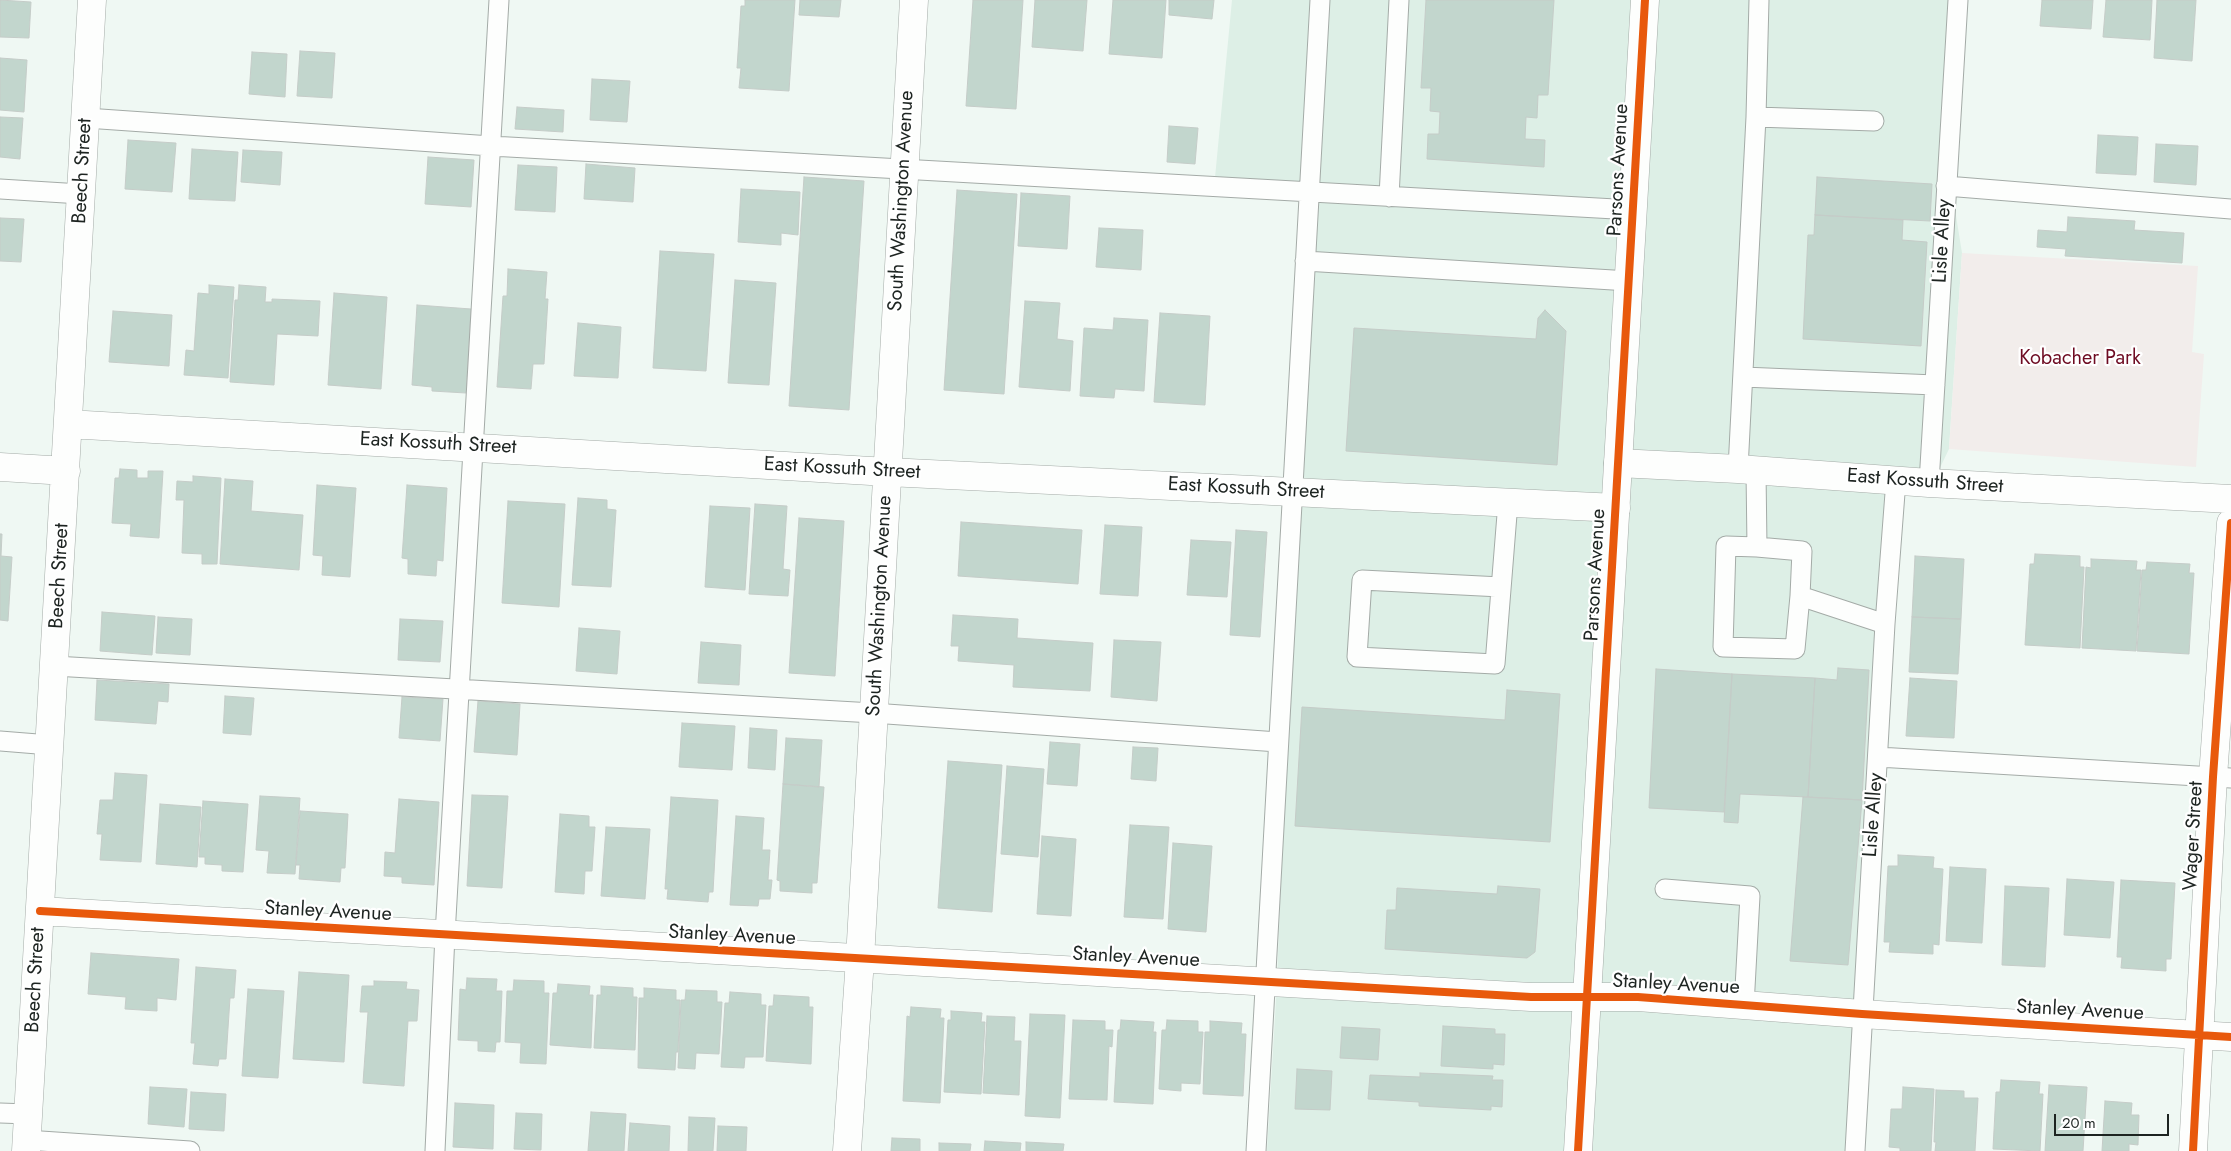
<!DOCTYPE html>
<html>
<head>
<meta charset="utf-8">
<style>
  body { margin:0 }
  #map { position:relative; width:2231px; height:1151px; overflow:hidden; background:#eff8f3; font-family:Jost,sans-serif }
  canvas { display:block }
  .scale { position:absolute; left:2054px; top:1114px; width:115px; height:22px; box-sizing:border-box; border:2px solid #1d2421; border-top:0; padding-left:6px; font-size:15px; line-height:18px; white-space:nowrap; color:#1d2421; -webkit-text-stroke:4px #fff; paint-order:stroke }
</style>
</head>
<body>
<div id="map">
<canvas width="2231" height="1151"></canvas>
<div class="scale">20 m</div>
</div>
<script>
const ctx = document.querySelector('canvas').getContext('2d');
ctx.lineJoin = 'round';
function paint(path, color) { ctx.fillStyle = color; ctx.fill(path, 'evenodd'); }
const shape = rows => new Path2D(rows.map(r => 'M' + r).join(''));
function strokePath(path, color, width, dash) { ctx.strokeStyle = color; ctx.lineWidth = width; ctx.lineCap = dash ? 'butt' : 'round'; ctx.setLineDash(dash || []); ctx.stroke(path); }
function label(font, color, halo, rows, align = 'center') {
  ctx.font = font + ' Jost,sans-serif'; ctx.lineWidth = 4.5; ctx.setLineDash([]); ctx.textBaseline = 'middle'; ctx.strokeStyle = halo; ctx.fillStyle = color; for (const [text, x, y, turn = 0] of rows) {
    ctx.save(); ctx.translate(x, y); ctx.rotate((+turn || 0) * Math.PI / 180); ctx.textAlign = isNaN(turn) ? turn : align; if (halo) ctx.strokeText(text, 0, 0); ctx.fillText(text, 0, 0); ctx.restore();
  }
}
paint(shape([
  [1232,0,1964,0,1953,197,1962,253,1949,449,1937,474,1894,469,1855,1151,1267,1151,1277,983,1295,494,1314,192,1214,188]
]), '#ddefe6');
paint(shape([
  [1962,253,2198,266,2192,352,2204,354,2196,467,1949,449]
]), '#f2edeb');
const building = shape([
  [0,0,31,2,29,38,0,37,0,0],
  [745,0,795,0,789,91,739,88,741,68,737,68,741,6,745,6,745,0],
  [800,0,841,0,839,17,799,15,800,0],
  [973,0,1023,0,1016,109,966,106,973,0],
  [1035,0,1087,0,1083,51,1032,47,1035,0],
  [1113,0,1166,0,1162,58,1109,54,1113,0],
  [1169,0,1214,0,1212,19,1169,15,1169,0],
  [1426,0,1554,0,1548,95,1538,95,1537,118,1526,117,1525,139,1545,140,1544,167,1427,159,1428,134,1439,134,1440,112,1430,111,1431,88,1421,88,1426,0],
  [2042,0,2093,0,2091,29,2040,26,2042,0],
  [2106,0,2152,0,2150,40,2103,37,2106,0],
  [2157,0,2196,0,2192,61,2154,58,2157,0],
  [300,51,335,53,332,98,297,96,300,51],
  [252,52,287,54,285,97,249,94,252,52],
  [0,58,27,60,24,112,0,110,0,58],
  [592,79,630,81,627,122,590,120,592,79],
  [517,107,564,110,563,132,515,129,517,107],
  [0,117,23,118,20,159,0,157,0,117],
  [1169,126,1198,128,1195,164,1167,162,1169,126],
  [2098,135,2138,137,2136,175,2096,173,2098,135],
  [128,140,176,143,172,192,125,189,128,140],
  [2156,144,2198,146,2196,185,2154,182,2156,144],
  [192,149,238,152,235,201,189,199,192,149],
  [243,150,282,152,280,185,241,182,243,150],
  [428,157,474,160,471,207,425,204,428,157],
  [586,164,635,168,633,202,584,199,586,164],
  [518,165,557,167,555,212,515,210,518,165],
  [804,177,864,181,849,410,789,406,804,177],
  [1817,177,1932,184,1930,221,1815,215,1817,177],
  [741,189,800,192,798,235,781,233,781,245,738,242,741,189],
  [957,190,1017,194,1004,394,944,390,957,190],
  [1021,193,1070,196,1067,249,1018,246,1021,193],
  [1815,215,1903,220,1902,240,1927,242,1921,346,1803,339,1808,235,1814,235,1815,215],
  [2068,217,2135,221,2134,230,2184,233,2182,263,2065,256,2066,249,2037,247,2038,230,2067,232,2068,217],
  [0,218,24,219,21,262,0,261,0,218],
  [1099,228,1143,230,1141,270,1096,267,1099,228],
  [660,251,714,254,706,371,653,368,660,251],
  [508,269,547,272,545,299,548,299,544,364,533,364,531,389,497,387,503,296,507,296,508,269],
  [735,280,776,283,769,385,728,383,735,280],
  [209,285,234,287,228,378,184,375,186,350,194,351,198,293,209,294,209,285],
  [239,285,266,287,265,302,272,302,272,299,320,301,318,336,277,334,274,385,230,382,235,300,238,300,239,285],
  [334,293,387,297,381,389,328,385,334,293],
  [1025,301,1060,303,1057,339,1073,341,1070,391,1019,387,1025,301],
  [417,305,471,309,466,393,432,391,432,387,412,385,417,305],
  [1545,310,1566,331,1557,465,1346,451,1354,328,1536,339,1538,318,1545,310],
  [113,311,172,315,169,366,109,362,113,311],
  [1160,313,1210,316,1205,405,1154,402,1160,313],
  [1114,318,1148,320,1144,391,1115,389,1114,398,1080,396,1084,328,1113,330,1114,318],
  [578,323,621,327,618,378,574,376,578,323],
  [120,469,137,470,137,478,148,478,148,471,163,471,159,538,130,536,131,524,112,523,115,478,119,478,120,469],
  [193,476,221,478,217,564,202,564,202,554,182,553,184,500,176,500,177,481,193,482,193,476],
  [225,479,253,481,251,511,303,515,299,570,220,564,225,479],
  [317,485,356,488,350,577,322,575,323,556,313,555,317,485],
  [407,485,447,488,443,561,437,560,436,576,408,574,408,559,402,558,407,485],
  [578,498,607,500,607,509,616,510,611,587,572,585,578,498],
  [508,501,565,504,559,607,502,603,508,501],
  [755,504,787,506,783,569,790,570,788,596,749,594,755,504],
  [710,506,750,508,745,590,705,587,710,506],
  [799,518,844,521,835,676,789,673,799,518],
  [961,522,1082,530,1078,584,958,576,961,522],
  [1105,525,1142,527,1138,596,1100,594,1105,525],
  [1236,530,1267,532,1260,637,1230,635,1236,530],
  [0,534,2,534,1,556,12,557,8,621,0,620,0,534],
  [1191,540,1231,542,1227,597,1187,595,1191,540],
  [2035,554,2080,556,2080,567,2084,567,2080,648,2025,645,2030,564,2034,564,2035,554],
  [1915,556,1964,559,1961,619,1912,617,1915,556],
  [2091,559,2137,561,2136,570,2141,570,2136,651,2082,648,2086,567,2091,568,2091,559],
  [2147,562,2190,564,2189,573,2194,573,2189,654,2137,651,2142,570,2146,570,2147,562],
  [102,612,155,616,152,655,100,651,102,612],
  [953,615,1018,619,1017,638,1093,643,1090,691,1013,687,1014,665,958,661,959,646,951,646,953,615],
  [158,617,192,619,190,655,156,653,158,617],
  [1912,617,1961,619,1958,674,1909,672,1912,617],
  [400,619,443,621,440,662,398,660,400,619],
  [579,628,620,631,617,674,576,671,579,628],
  [1114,640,1161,642,1157,701,1111,697,1114,640],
  [701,642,741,645,739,685,698,683,701,642],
  [1838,668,1869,670,1862,800,1808,797,1815,678,1837,680,1838,668],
  [1656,669,1732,674,1724,812,1649,808,1656,669],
  [1732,674,1815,678,1808,797,1740,794,1738,823,1724,822,1732,674],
  [1910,678,1957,681,1954,738,1906,736,1910,678],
  [97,680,169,684,168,702,158,701,156,724,95,720,97,680],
  [1507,690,1560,694,1550,842,1295,826,1302,707,1505,720,1507,690],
  [225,696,254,698,251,735,223,733,225,696],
  [402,697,443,699,440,741,399,738,402,697],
  [478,701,520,704,517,755,474,752,478,701],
  [682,723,735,726,732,770,679,767,682,723],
  [750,728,777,730,775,770,748,768,750,728],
  [786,738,822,740,819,787,783,784,786,738],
  [1050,742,1080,744,1077,786,1047,784,1050,742],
  [1133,747,1158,748,1156,781,1131,779,1133,747],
  [948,761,1002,765,992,912,938,908,948,761],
  [1007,766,1044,769,1038,857,1001,854,1007,766],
  [115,773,147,775,141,862,100,860,102,834,97,834,100,800,113,800,115,773],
  [783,784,824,787,817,883,812,883,812,893,780,891,780,881,777,880,783,784],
  [472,795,508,796,502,888,467,886,472,795],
  [260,796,300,798,295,874,267,873,269,851,256,850,260,796],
  [671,797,718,800,713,892,709,892,708,902,667,899,668,889,665,889,671,797],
  [1803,797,1862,800,1848,965,1790,961,1803,797],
  [399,799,439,802,434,885,402,883,402,877,384,876,385,852,395,853,399,799],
  [203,801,248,804,243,872,222,871,222,865,205,864,205,857,199,857,203,801],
  [160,804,201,807,197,867,156,864,160,804],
  [300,811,348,814,345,868,341,868,340,882,299,879,300,865,296,865,300,811],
  [560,814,589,816,589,827,595,827,592,871,585,871,584,894,555,892,560,814],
  [736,816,764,818,762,850,770,850,768,880,772,880,770,899,759,899,758,906,730,905,736,816],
  [1130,825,1169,827,1163,919,1124,917,1130,825],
  [606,827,650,829,645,899,601,896,606,827],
  [1042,836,1076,839,1071,916,1037,914,1042,836],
  [1173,843,1212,846,1206,932,1168,929,1173,843],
  [1898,855,1934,857,1933,868,1943,869,1939,945,1933,944,1933,954,1889,952,1890,942,1884,942,1888,866,1898,866,1898,855],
  [1950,867,1986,869,1982,943,1946,941,1950,867],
  [2067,879,2114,882,2110,938,2064,935,2067,879],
  [2121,880,2175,883,2171,959,2166,959,2166,971,2121,968,2122,957,2117,957,2121,880],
  [1498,886,1540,889,1535,952,1527,958,1385,949,1387,910,1396,910,1397,888,1497,894,1498,886],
  [2005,886,2049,888,2045,967,2002,965,2005,886],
  [91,953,179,959,176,1000,157,998,157,1011,125,1009,126,997,88,994,91,953],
  [196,967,236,970,234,998,230,998,226,1059,219,1059,218,1066,193,1064,195,1043,191,1043,196,967],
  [299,972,349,975,344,1062,293,1059,299,972],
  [467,978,497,979,496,991,502,991,500,1042,496,1042,495,1052,478,1051,478,1041,458,1040,460,989,466,990,467,978],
  [514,980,544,981,544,993,549,993,546,1064,520,1063,521,1043,505,1042,507,991,513,991,514,980],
  [374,981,407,982,406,989,419,990,417,1021,408,1021,404,1086,363,1083,368,1012,360,1012,362,986,374,986,374,981],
  [558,984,590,986,589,995,593,995,591,1048,550,1045,553,993,557,993,558,984],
  [601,986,633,988,633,997,637,997,635,1050,594,1048,597,995,601,995,601,986],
  [644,988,676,990,676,1000,680,1000,678,1052,676,1052,675,1070,638,1068,639,998,644,998,644,988],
  [248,989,284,991,278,1078,242,1076,248,989],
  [686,990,717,991,717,1002,722,1002,719,1054,696,1053,695,1069,678,1068,681,1000,685,1000,686,990],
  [730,992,761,994,761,1005,766,1005,763,1057,745,1057,744,1068,721,1067,725,1003,729,1003,730,992],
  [774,995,809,997,809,1007,813,1007,811,1064,766,1061,769,1006,773,1006,774,995],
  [911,1007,941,1009,940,1018,944,1018,940,1103,903,1101,907,1016,910,1017,911,1007],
  [951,1011,982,1013,981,1022,985,1022,981,1094,944,1092,948,1020,951,1020,951,1011],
  [1030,1014,1065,1015,1060,1118,1025,1116,1030,1014],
  [987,1016,1015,1017,1014,1041,1021,1041,1019,1095,983,1093,987,1016],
  [1073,1020,1105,1021,1105,1030,1113,1030,1112,1047,1109,1046,1107,1100,1069,1099,1073,1020],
  [1121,1020,1154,1022,1153,1032,1156,1032,1153,1104,1114,1102,1118,1030,1120,1030,1121,1020],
  [1167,1020,1198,1021,1198,1032,1203,1032,1200,1084,1181,1083,1181,1091,1159,1089,1162,1030,1166,1030,1167,1020],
  [1210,1021,1242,1023,1241,1034,1246,1034,1243,1096,1203,1094,1205,1032,1210,1032,1210,1021],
  [1443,1026,1495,1029,1495,1034,1505,1034,1504,1065,1493,1064,1493,1069,1441,1066,1443,1026],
  [1342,1027,1380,1029,1378,1060,1340,1058,1342,1027],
  [1297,1069,1332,1071,1330,1110,1295,1109,1297,1069],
  [1420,1073,1493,1076,1492,1080,1503,1080,1502,1107,1491,1106,1491,1110,1419,1106,1419,1102,1368,1099,1370,1075,1420,1077,1420,1073],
  [2001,1080,2040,1082,2039,1094,2043,1094,2040,1151,1993,1149,1996,1092,2000,1092,2001,1080],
  [2049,1085,2087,1087,2083,1151,2045,1151,2049,1085],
  [150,1087,187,1089,184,1127,148,1124,150,1087],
  [1903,1087,1934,1089,1931,1151,1900,1151,1900,1148,1889,1147,1891,1109,1902,1109,1903,1087],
  [1936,1090,1964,1091,1964,1098,1978,1098,1975,1151,1935,1151,1936,1142,1934,1142,1936,1090],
  [191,1092,226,1094,224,1131,189,1129,191,1092],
  [2105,1101,2132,1103,2131,1115,2139,1115,2138,1145,2129,1144,2129,1151,2102,1151,2105,1101],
  [455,1103,494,1105,493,1149,453,1147,455,1103],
  [591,1112,626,1114,624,1151,588,1151,591,1112],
  [516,1113,542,1114,541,1150,514,1149,516,1113],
  [689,1117,715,1118,713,1151,688,1151,689,1117],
  [630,1123,670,1126,669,1151,628,1151,630,1123],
  [718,1126,747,1127,746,1151,717,1151,718,1126],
  [892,1138,920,1139,920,1151,891,1151,892,1138],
  [985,1141,1021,1143,1020,1151,984,1151,985,1141],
  [1026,1142,1064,1144,1063,1151,1026,1151,1026,1142],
  [939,1143,971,1144,970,1151,939,1151,939,1143]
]);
paint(building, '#c2d6cd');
strokePath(building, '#c5ccc8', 1);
const lane = shape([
  [1756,117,1874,121],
  [86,118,491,146,1633,210],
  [1946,186,2231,209],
  [0,189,81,194],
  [1389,197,1399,0],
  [1305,261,1629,281],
  [1743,377,1935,385],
  [1738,469,1756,117,1759,0],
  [1756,471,1757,547,1802,551,1800,596,1885,624],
  [1929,483,1958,0],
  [1757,547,1726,546,1723,647,1795,649,1800,596],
  [1501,587,1362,580,1357,657,1495,664,1508,502],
  [54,666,873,713,1278,742],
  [0,741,50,745],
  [1878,757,2231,778],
  [1665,889,1750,896,1744,1006],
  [0,1113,28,1114],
  [26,1140,190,1151],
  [435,1151,445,935,499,0],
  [1256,1151,1320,0],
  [1855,1151,1885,624,1896,480]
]);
const street = shape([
  [68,424,888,472,1616,508],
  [1618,463,1738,469,1929,483,2231,499],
  [0,467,66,471],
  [40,911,1531,997,1638,997,1862,1014,2231,1037],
  [26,1151,92,0],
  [847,1151,860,959,914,0],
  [2193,1151,2213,777,2231,523]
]);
const primary = shape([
  [1578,1151,1645,0]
]);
strokePath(lane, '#a4aba7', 21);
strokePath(street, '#a4aba7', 29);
strokePath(primary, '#a4aba7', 29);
strokePath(lane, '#fdfefd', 19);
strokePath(street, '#fdfefd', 28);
strokePath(primary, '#fdfefd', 28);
strokePath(shape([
  [40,911,1531,997,1638,997,1862,1014,2231,1037],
  [1578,1151,1645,0],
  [2193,1151,2213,777,2231,523]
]), '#e8590c', 8);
label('20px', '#1d2421', '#fff', [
  ["Parsons Avenue",1619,170,-87],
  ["Beech Street",83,171,-87],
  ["South Washington Avenue",902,201,-87],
  ["Lisle Alley",1943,241,-87],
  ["East Kossuth Street",438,444,3],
  ["East Kossuth Street",842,469,3],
  ["East Kossuth Street",1925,482,4],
  ["East Kossuth Street",1246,489,3],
  ["Parsons Avenue",1596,575,-87],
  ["Beech Street",60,576,-87],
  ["South Washington Avenue",880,606,-87],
  ["Lisle Alley",1874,815,-86],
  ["Wager Street",2194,836,-87],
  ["Stanley Avenue",328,912,3],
  ["Stanley Avenue",732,936,3],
  ["Stanley Avenue",1136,958,3],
  ["Beech Street",36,980,-87],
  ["Stanley Avenue",1676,985,3],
  ["Stanley Avenue",2080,1011,3]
]);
label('20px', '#6e0b22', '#fff', [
  ["Kobacher Park",2080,359]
]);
</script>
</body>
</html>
